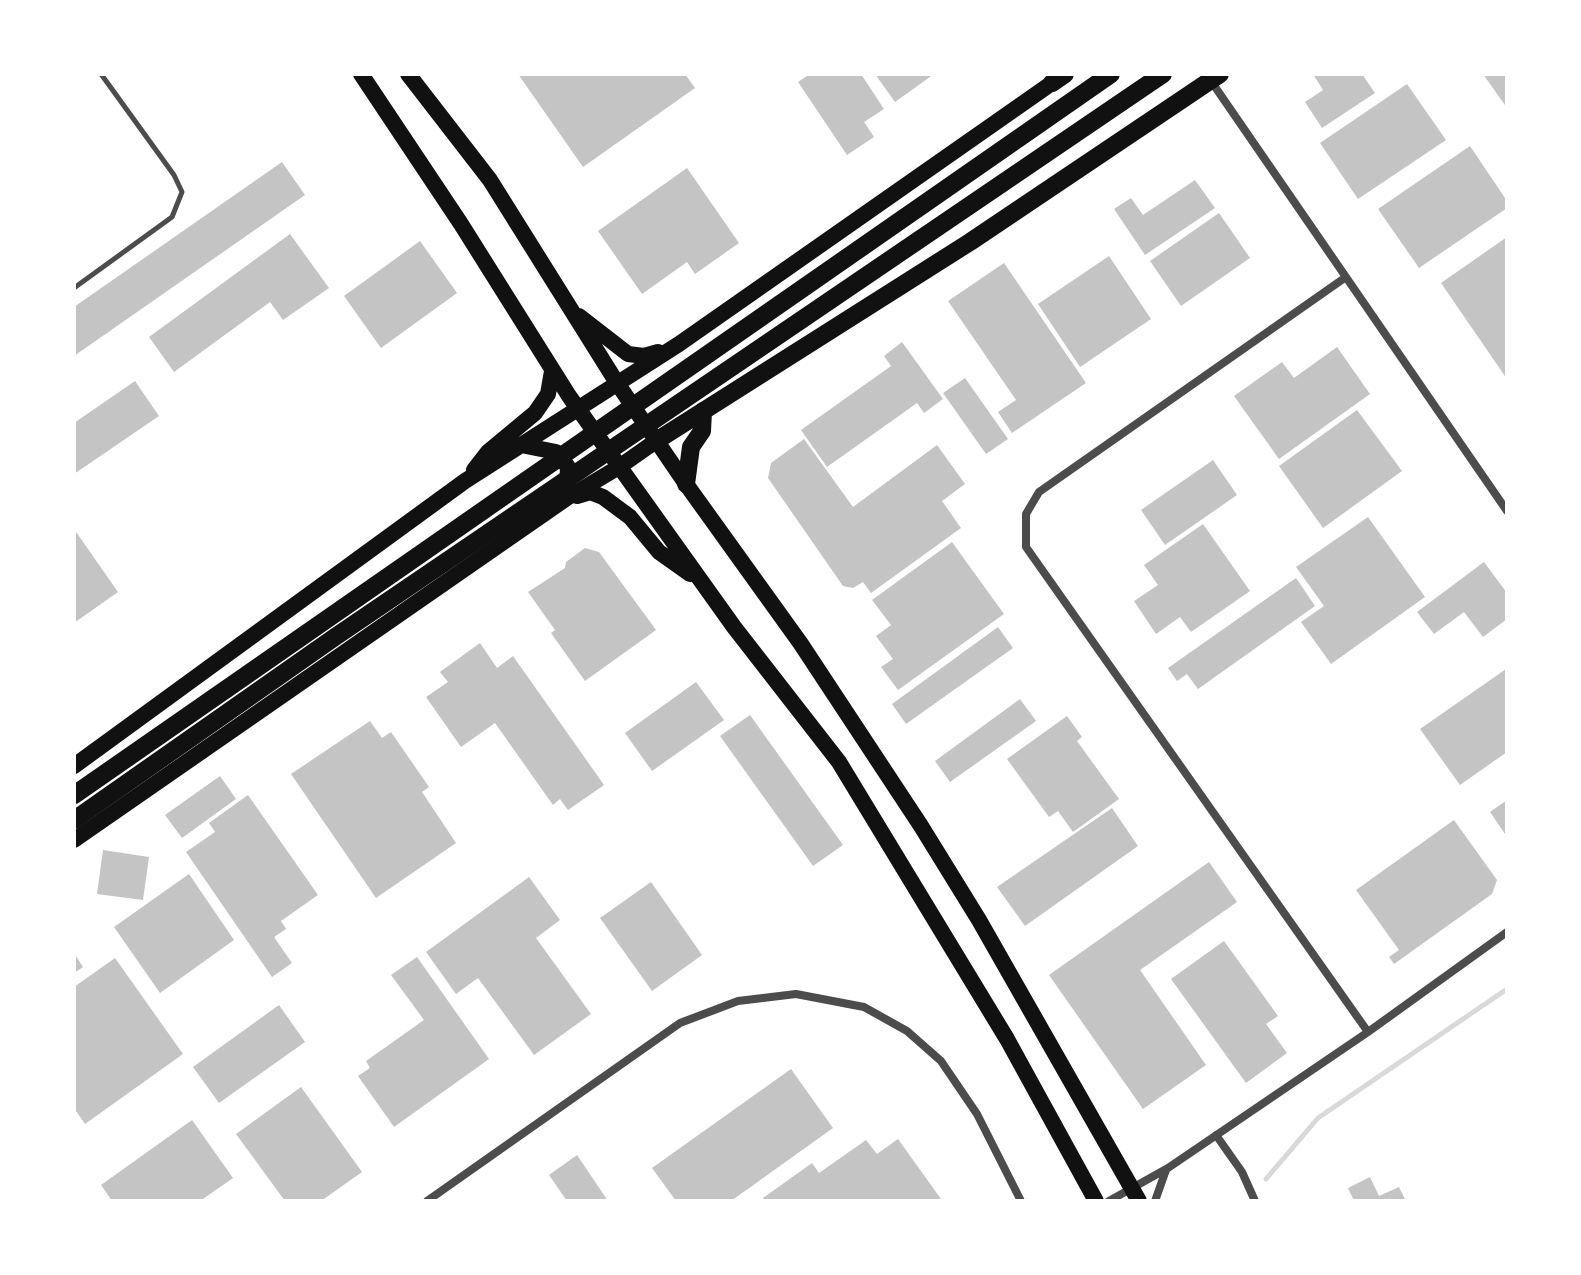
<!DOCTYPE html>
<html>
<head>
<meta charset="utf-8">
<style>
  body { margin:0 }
  #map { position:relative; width:1581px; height:1275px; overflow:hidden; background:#fff; font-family:"Titillium Web",sans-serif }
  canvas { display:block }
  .frame { position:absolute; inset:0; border:76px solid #fff; pointer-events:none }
</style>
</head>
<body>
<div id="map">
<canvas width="1581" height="1275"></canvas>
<div class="frame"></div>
</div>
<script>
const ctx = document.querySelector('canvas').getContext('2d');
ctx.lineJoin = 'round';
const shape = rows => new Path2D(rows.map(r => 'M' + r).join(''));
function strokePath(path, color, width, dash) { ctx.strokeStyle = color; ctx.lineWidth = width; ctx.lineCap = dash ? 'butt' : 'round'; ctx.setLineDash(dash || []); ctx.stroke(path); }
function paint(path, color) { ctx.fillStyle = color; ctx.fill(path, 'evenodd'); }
strokePath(shape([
  [1266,1179,1318,1118,1507,989]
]), '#d9d9d9', 5);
paint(shape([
  [518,74,685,74,695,88,583,167],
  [810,74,861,74,884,109,864,122,874,137,847,155,798,82],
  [875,74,934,74,895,102],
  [1313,74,1362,74,1375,93,1322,128,1305,102,1323,90],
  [1483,74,1507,74,1507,108],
  [1407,84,1446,140,1358,199,1320,143],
  [1470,146,1507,201,1507,208,1419,268,1378,209],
  [282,162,305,195,74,356,74,307],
  [687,168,739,243,695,274,687,262,642,294,598,231],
  [1195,180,1215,208,1145,255,1114,209,1131,198,1143,215],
  [1219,213,1250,258,1181,306,1150,261],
  [290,234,329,288,283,320,270,302,174,372,149,337],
  [1507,237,1507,379,1441,283],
  [420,241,457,293,381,348,344,296],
  [1109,256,1151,319,1080,367,1038,304],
  [1004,263,1086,383,1012,433,998,412,1016,400,948,301],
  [902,342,943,399,924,413,917,403,827,467,801,430,891,366,884,356],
  [1337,347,1370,394,1279,459,1234,396,1282,362,1294,378],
  [965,378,1008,439,986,454,943,393],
  [135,381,159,416,74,474,74,423],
  [1357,410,1402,471,1323,528,1279,466],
  [804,439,853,507,937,445,965,484,942,501,961,528,871,593,863,582,853,588,843,586,768,478,771,463],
  [1213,460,1237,495,1165,545,1141,510],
  [1368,517,1425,597,1331,664,1301,622,1324,606,1296,567],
  [1203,524,1250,591,1191,632,1180,617,1156,634,1134,601,1158,585,1144,565],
  [74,529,118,592,74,623],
  [952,542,1004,614,898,690,881,667,893,659,876,636,891,625,872,600],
  [585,548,599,552,656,630,585,681,551,633,555,630,528,592,565,568,566,562],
  [1484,562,1507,593,1507,619,1483,637,1464,612,1434,634,1417,612],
  [1296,578,1315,606,1198,689,1187,674,1177,681,1168,668],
  [998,627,1013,648,906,724,892,704],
  [480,643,497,668,513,656,604,785,568,810,560,799,553,805,495,723,461,747,426,697,448,682,440,672],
  [1506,669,1507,752,1460,785,1420,729],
  [696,682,724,720,652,771,625,733],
  [1020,699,1036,721,950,782,935,761],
  [750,715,843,845,813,866,720,736],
  [1067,716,1082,737,1077,741,1119,799,1073,832,1058,811,1049,817,1007,759],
  [370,721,382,738,391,732,429,787,422,792,456,843,376,898,291,774],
  [220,776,236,799,182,838,165,815],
  [248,795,318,895,281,921,286,929,274,937,292,963,272,977,186,852,215,832,209,823],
  [1507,800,1507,837,1490,812],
  [1112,808,1138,846,1025,926,997,887],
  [1454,820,1497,880,1492,894,1394,964,1389,957,1399,950,1356,890],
  [103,850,149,857,143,900,97,894],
  [1209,862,1237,902,1140,970,1206,1065,1143,1109,1049,975],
  [189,874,234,940,160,993,114,927],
  [529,877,560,920,536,938,591,1014,534,1055,478,978,456,994,426,952],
  [651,882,702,955,652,991,600,918],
  [1224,941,1278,1016,1266,1024,1287,1053,1246,1083,1171,979],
  [74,953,83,967,74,973],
  [417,957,489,1059,394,1127,358,1076,370,1068,366,1061,424,1020,391,975],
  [115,958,183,1054,85,1124,74,1108,74,987],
  [279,1005,305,1042,219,1103,193,1067],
  [791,1069,833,1128,731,1201,676,1201,652,1168],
  [301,1087,362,1172,321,1201,285,1201,236,1134],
  [192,1120,233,1178,200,1201,112,1201,101,1185],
  [898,1139,941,1199,938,1201,765,1201,763,1198,812,1163,819,1173,866,1140,877,1154],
  [577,1155,608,1201,567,1201,549,1175],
  [1370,1177,1379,1196,1399,1187,1406,1201,1354,1201,1348,1188]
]), '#c4c4c4');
strokePath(shape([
  [74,288,172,217,182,192,174,175,101,74]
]), '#4c4c4c', 5);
strokePath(shape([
  [1211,81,1507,511],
  [1346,277,1039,492,1026,514,1026,547,1368,1032],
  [1216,1135,1242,1172,1255,1201],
  [427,1201,680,1023,738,1001,796,994,864,1007,907,1031,941,1061,977,1114,1021,1201],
  [1109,1201,1168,1168,1368,1032,1507,932],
  [1155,1201,1166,1170]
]), '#4c4c4c', 8);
strokePath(shape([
  [361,74,461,224,569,396,734,627,839,762,1007,1039,1096,1201],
  [408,74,490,180,617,383,686,484,801,644,921,826,979,920,1139,1201],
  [579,316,628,354,644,356,658,352],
  [521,445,556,452,568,467,567,489],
  [474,470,488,452,535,413,548,394,552,371],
  [577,496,590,492,603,497,630,517,659,552,690,574],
  [74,766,465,481,679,344,1052,83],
  [74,840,567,498,619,467,656,441]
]), '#111', 16);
strokePath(shape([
  [1052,83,1065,74],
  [656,441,970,242,1220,74],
  [686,484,691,447,702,431,703,411],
  [74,795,1111,74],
  [74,820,335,637,1163,74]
]), '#111', 18);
</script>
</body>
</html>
